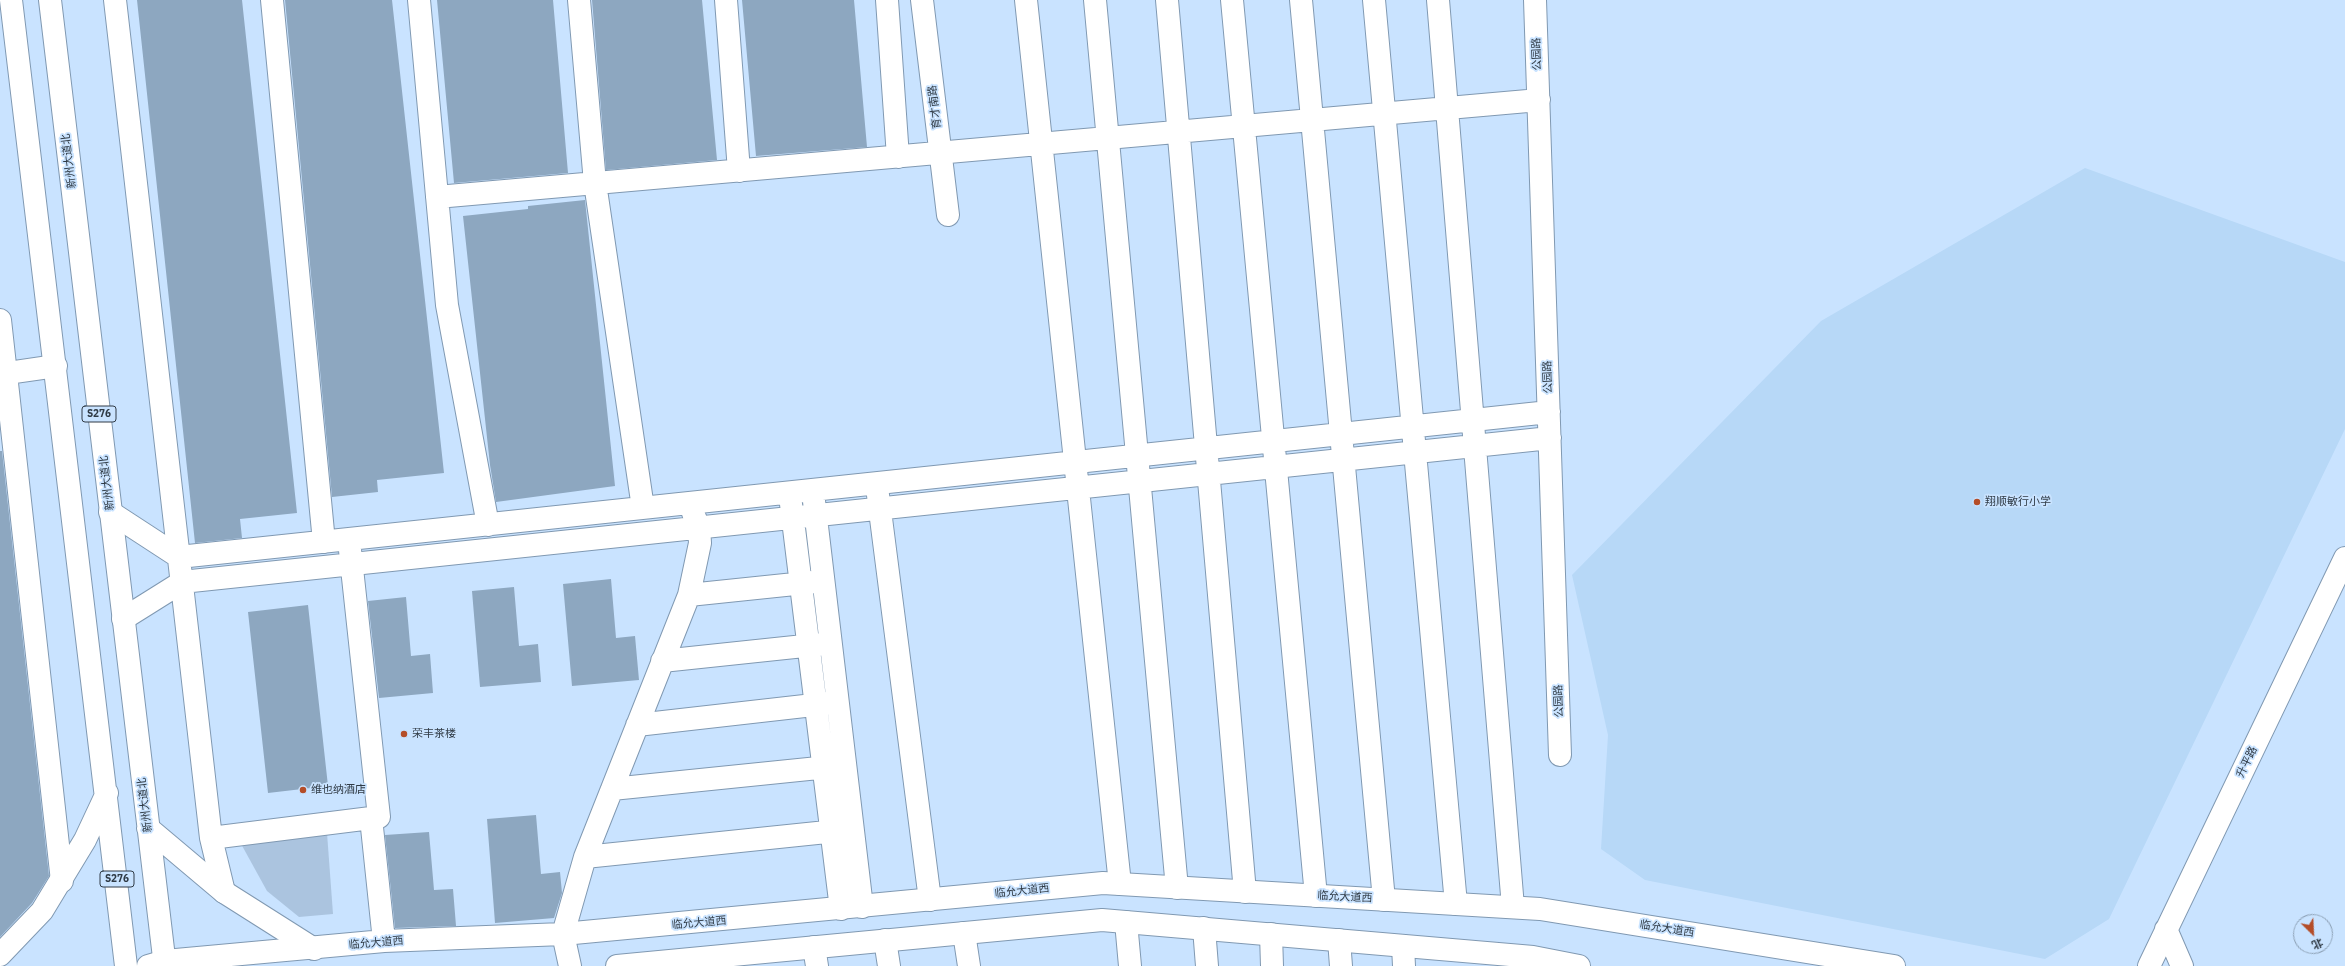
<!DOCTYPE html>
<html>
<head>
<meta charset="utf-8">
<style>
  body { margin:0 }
  #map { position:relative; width:2345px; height:966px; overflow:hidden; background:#c9e3ff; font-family:"IBM Plex Sans","Noto Sans SC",sans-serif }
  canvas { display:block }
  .north { position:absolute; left:2293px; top:914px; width:40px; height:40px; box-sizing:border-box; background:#c9e3ff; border:1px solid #8ca0b5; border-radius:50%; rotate:156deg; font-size:11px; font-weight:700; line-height:16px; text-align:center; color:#303b46 }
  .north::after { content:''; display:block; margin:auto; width:14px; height:18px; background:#b44d28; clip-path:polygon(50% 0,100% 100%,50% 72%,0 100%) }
</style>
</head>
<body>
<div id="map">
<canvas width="2345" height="966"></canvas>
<div class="north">北</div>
</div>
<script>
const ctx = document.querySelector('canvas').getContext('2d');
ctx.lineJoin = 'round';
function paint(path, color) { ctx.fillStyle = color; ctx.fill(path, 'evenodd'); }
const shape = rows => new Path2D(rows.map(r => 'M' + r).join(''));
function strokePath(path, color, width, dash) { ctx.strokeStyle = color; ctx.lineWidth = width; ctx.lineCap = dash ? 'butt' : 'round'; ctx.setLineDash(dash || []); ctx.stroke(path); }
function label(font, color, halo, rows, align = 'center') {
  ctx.font = font + ' "IBM Plex Sans","Noto Sans SC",sans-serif'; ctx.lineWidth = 3.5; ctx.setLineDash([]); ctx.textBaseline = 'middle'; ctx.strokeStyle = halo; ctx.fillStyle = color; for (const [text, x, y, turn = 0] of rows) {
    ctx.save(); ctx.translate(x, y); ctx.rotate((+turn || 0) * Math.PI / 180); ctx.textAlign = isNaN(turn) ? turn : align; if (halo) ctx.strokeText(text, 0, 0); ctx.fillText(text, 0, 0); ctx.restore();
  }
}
paint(shape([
  [2085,168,2345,262,2345,429,2109,919,2045,959,1645,880,1601,849,1608,735,1572,575,1821,321]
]), '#b7d8f7');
paint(shape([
  [327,833,333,914,299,917,267,891,240,842]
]), '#abc4df');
paint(shape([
  [137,0,242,0,297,513,240,519,242,538,195,543],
  [285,0,392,0,444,473,377,480,378,492,332,497],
  [437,0,553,0,568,173,454,183],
  [592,0,702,0,717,160,606,170],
  [742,0,854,0,867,147,756,156],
  [585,200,615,486,496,502,490,465,463,216,528,209,528,206],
  [0,451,2,451,49,876,32,903,0,937],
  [611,579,616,638,635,636,639,680,572,686,563,584],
  [514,587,519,646,538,644,541,682,480,687,472,591],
  [406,597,411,656,430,654,433,693,379,698,368,601],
  [308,605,328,786,268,793,248,612],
  [536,815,541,874,560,872,562,893,554,918,495,923,487,819],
  [429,832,434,890,453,889,456,926,395,928,385,835]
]), '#8da7c0');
const minor = shape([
  [115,0,211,838,224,892],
  [272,0,324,542],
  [419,0,447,305,488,525],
  [579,0,595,183,643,508],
  [726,0,739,171],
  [887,0,898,157],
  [922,0,948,215],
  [1026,0,1120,884],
  [1095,0,1177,888],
  [1167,0,1245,892],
  [1232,0,1316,896],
  [1301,0,1384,900],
  [1374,0,1456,904],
  [1438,0,1513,907],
  [1535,0,1560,755],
  [437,197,1539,100],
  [0,320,62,881],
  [0,374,56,366],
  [878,495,930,900],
  [814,501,862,907],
  [791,504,841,909],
  [110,512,179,557,1549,412],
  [689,595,814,582],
  [123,619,182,582,1550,438],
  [662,661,823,644],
  [637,725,831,703],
  [612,789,838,766],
  [371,818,384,941],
  [211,838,379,817,350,550],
  [585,857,846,830],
  [1126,922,1130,966],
  [1204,928,1207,966],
  [2166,929,2182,966],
  [964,933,969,966],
  [1271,934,1272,966],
  [885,940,889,966],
  [1339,940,1341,966],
  [1403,946,1404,966],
  [814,947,817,966],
  [148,966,165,961,384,941,563,934],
  [570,966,563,934,585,857,689,595,700,543,699,527,693,513],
  [2149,966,2345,558]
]);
const major = shape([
  [11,0,126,966],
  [50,0,165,966],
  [148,828,224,892,314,949],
  [563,934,1103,883,1540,909,1894,966],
  [0,955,42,911,85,840,107,793],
  [617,966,1102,920,1533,957,1579,966]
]);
strokePath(minor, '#8099b2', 24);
strokePath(major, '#8099b2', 24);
strokePath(minor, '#fff', 22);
strokePath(major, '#fff', 22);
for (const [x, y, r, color] of [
  [1977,502,4,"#b44d28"],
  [404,734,4,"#b44d28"],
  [303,790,4,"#b44d28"]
]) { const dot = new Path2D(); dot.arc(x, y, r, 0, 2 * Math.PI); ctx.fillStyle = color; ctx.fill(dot); strokePath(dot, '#c9e3ff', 1.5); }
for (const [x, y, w] of [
  [99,414,34],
  [117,879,34]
]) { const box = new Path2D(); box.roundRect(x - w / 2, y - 8, w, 16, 3); ctx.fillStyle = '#c9e3ff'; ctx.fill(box); strokePath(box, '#303b46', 1); }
label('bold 10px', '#303b46', null, [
  ["S276",99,414],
  ["S276",117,879]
]);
label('11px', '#303b46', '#c9e3ff', [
  ["公园路",1537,54,-92],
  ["育才南路",935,107,-97],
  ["新州大道北",69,161,-97],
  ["公园路",1548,377,-92],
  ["新州大道北",107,483,-97],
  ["公园路",1559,701,-92],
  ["升平路",2247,762,-64],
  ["新州大道北",145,805,-97],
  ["临允大道西",1022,891,-6],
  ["临允大道西",1345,897,3],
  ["临允大道西",699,923,-5],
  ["临允大道西",1667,929,9],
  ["临允大道西",376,943,-5]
]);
label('11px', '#303b46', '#c9e3ff', [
  ["翔顺敏行小学",1985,502],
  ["荣丰茶楼",412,734],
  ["维也纳酒店",311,790]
], 'left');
</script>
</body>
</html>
